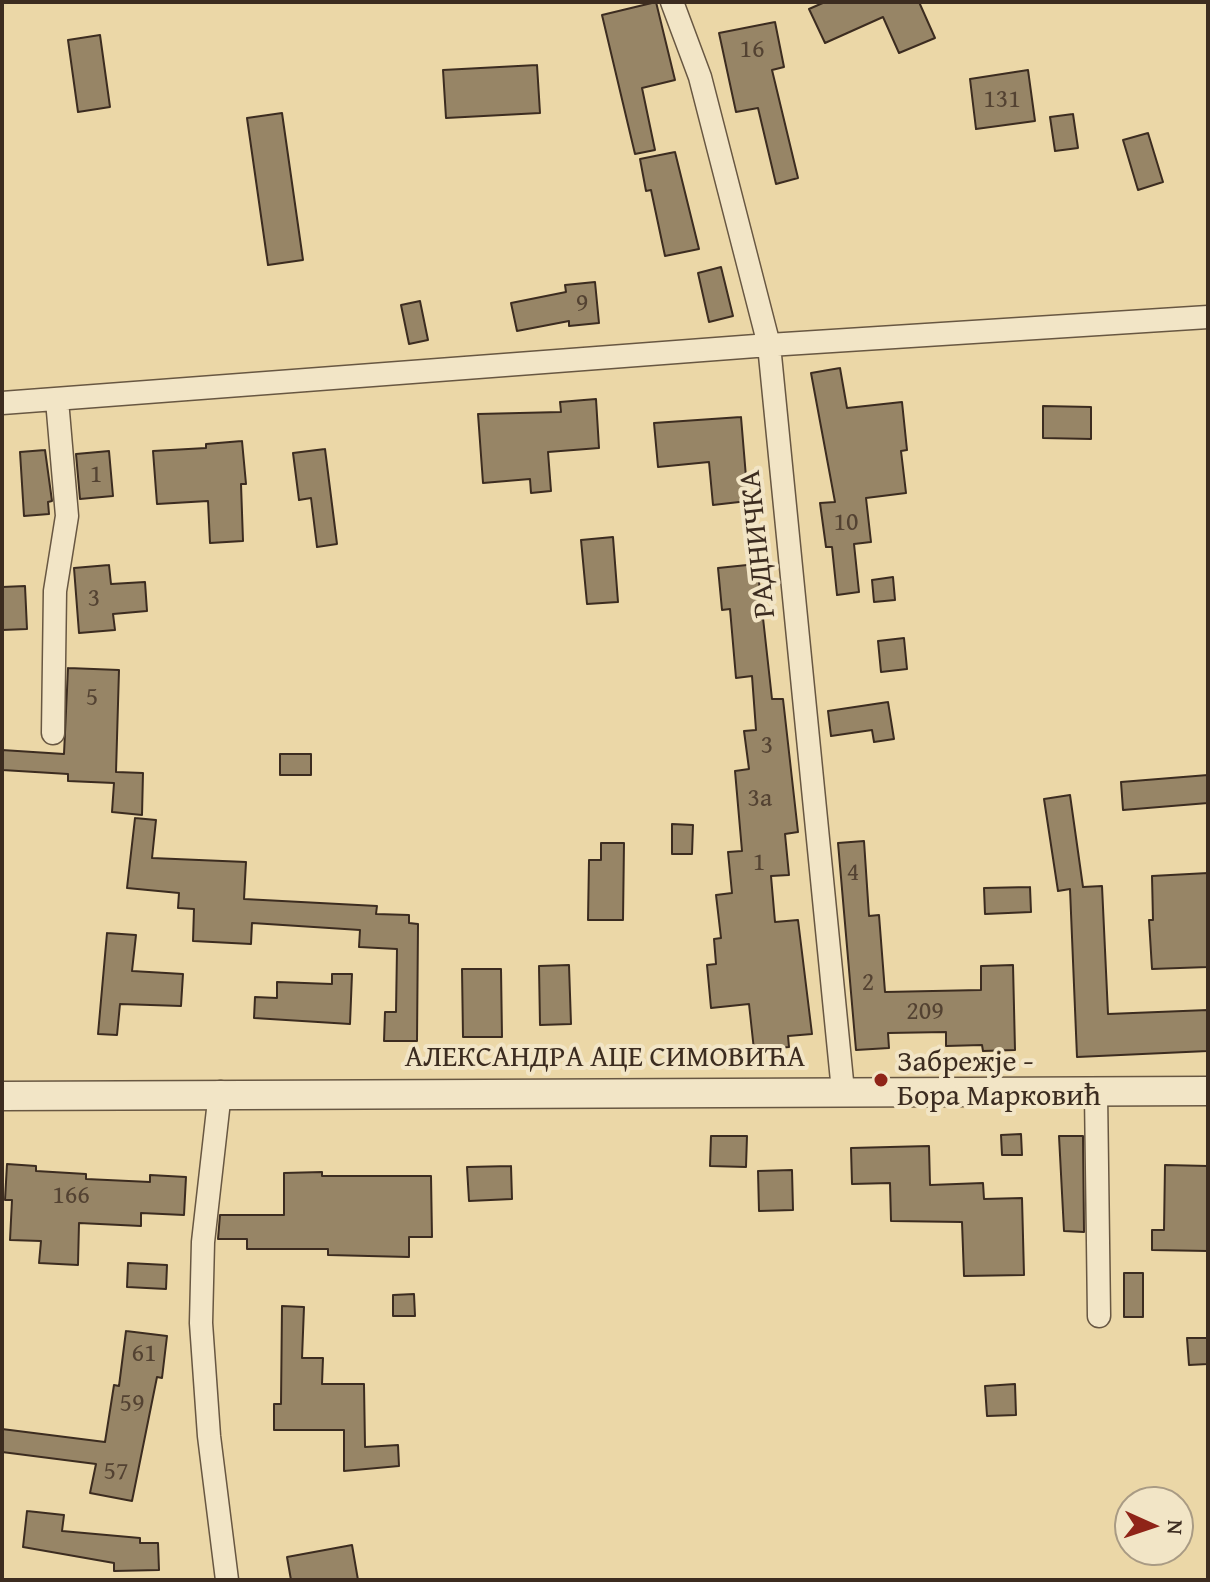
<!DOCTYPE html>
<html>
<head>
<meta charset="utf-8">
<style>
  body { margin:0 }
  #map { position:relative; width:1210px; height:1582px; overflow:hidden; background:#ebd7a7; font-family:"Gentium Book Plus",serif }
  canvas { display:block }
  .frame { position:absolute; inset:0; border:4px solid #3c2c20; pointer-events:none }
  .north { position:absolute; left:1114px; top:1486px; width:80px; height:80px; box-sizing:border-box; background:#f2e5c6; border:2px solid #a99b84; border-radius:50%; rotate:93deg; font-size:22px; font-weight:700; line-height:32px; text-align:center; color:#3c2c20 }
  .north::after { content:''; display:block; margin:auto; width:28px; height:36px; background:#8f2418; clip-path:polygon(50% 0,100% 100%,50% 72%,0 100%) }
</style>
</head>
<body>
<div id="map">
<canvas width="1210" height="1582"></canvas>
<div class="frame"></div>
<div class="north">N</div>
</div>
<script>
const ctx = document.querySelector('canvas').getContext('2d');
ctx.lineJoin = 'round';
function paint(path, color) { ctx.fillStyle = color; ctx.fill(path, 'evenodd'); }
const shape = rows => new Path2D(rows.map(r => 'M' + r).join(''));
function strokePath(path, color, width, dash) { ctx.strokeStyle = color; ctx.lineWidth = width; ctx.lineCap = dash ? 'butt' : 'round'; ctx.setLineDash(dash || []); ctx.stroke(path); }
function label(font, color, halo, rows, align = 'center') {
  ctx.font = font + ' "Gentium Book Plus",serif'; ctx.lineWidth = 8; ctx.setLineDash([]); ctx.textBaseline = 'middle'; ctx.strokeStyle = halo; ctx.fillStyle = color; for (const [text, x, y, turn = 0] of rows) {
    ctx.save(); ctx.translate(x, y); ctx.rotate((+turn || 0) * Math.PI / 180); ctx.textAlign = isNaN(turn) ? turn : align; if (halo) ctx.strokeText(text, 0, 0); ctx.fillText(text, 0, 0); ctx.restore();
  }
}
const building = shape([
  [656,2,675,80,642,88,655,150,635,154,602,15,656,2],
  [825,2,919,2,935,38,899,53,883,17,825,43,809,9,825,2],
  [775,22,784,67,772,70,798,178,776,184,758,108,736,112,719,33,775,22],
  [100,35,110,107,78,112,68,40,100,35],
  [537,65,540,113,446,118,443,70,537,65],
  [1028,70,1035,121,976,129,970,79,1028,70],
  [282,113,303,260,268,265,247,118,282,113],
  [1073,114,1078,148,1055,151,1050,117,1073,114],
  [1148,133,1163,182,1138,190,1123,140,1148,133],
  [675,152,699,249,665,256,651,190,646,191,640,159,675,152],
  [721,267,733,316,709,322,698,273,721,267],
  [595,282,599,323,569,326,569,321,517,331,511,303,566,292,565,285,595,282],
  [420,301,428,340,409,344,401,305,420,301],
  [840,368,847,408,902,402,907,450,901,451,906,493,866,498,871,542,854,544,859,592,837,595,832,547,826,547,820,503,835,502,811,373,840,368],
  [596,399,599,448,548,452,551,491,531,493,530,479,483,483,478,414,561,412,560,402,596,399],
  [1043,406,1091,407,1091,439,1043,438,1043,406],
  [741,417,748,501,713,505,709,462,658,467,654,423,741,417],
  [242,441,246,484,241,484,243,541,210,543,208,501,157,504,153,451,206,448,206,444,242,441],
  [325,449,337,544,317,547,311,498,299,500,293,453,325,449],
  [45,450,52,501,48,502,49,514,24,516,20,452,45,450],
  [109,451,113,496,80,499,76,454,109,451],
  [613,537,618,602,587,604,581,540,613,537],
  [757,564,772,699,783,699,798,832,785,834,789,875,771,876,775,922,798,920,812,1034,788,1036,789,1047,754,1050,749,1004,711,1008,707,965,716,964,714,939,721,938,716,895,732,893,728,852,742,851,735,771,749,769,744,731,756,730,752,676,736,678,730,609,722,610,718,568,757,564],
  [109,565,111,584,145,582,147,611,113,614,115,630,79,633,74,568,109,565],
  [893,577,895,600,874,602,872,580,893,577],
  [25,586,27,629,2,630,2,587,25,586],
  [904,638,907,669,881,672,878,641,904,638],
  [68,668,119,670,116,772,143,773,142,815,112,812,114,783,68,781,68,774,2,770,2,750,64,754,68,668],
  [888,702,894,739,874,742,872,730,831,736,828,711,888,702],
  [280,754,311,754,311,775,280,775,280,754],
  [1208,775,1208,803,1123,810,1121,782,1208,775],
  [1070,795,1083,887,1102,886,1108,1014,1208,1010,1208,1051,1077,1057,1070,889,1058,891,1044,799,1070,795],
  [135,818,156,820,152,858,246,862,244,899,377,906,376,914,409,915,409,923,418,924,417,1041,384,1041,385,1012,396,1012,397,949,359,947,360,930,252,923,251,944,193,941,194,909,178,908,179,893,127,888,135,818],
  [672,824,693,825,692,854,672,854,672,824],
  [864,841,869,916,879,915,885,992,981,990,981,966,1013,965,1015,1050,983,1051,982,1045,946,1046,946,1032,888,1033,889,1048,856,1050,838,843,864,841],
  [601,843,624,843,623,920,588,920,589,860,601,860,601,843],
  [1208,873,1208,967,1152,969,1149,920,1153,920,1152,876,1208,873],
  [1030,887,1031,912,985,914,984,888,1030,887],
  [107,933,136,935,132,971,183,974,181,1006,120,1004,117,1035,98,1034,107,933],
  [569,965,571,1024,540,1025,539,966,569,965],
  [462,969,501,969,502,1037,463,1037,462,969],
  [332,974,352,974,350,1024,254,1018,255,997,277,998,277,982,332,984,332,974],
  [1021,1134,1022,1155,1002,1155,1001,1135,1021,1134],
  [711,1136,747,1136,746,1167,710,1166,711,1136],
  [1059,1136,1083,1136,1084,1232,1064,1231,1059,1136],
  [929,1146,930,1185,983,1183,984,1199,1022,1198,1024,1275,964,1276,962,1222,891,1221,890,1183,852,1184,851,1148,929,1146],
  [7,1164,36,1166,36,1171,86,1174,86,1179,150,1182,150,1175,186,1177,184,1215,141,1213,141,1226,79,1223,78,1265,39,1263,41,1241,10,1240,12,1200,5,1200,7,1164],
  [1165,1165,1208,1166,1208,1251,1152,1250,1152,1230,1164,1230,1165,1165],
  [511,1166,512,1199,469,1201,467,1167,511,1166],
  [792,1170,793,1210,759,1211,758,1171,792,1170],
  [322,1172,322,1176,431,1176,432,1237,409,1237,409,1257,328,1255,328,1249,247,1249,247,1239,218,1239,220,1215,284,1215,284,1173,322,1172],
  [128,1263,167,1265,166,1289,127,1287,128,1263],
  [1124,1273,1143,1273,1143,1317,1124,1317,1124,1273],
  [414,1294,415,1316,393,1316,393,1295,414,1294],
  [282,1306,304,1307,302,1358,323,1358,322,1384,364,1384,365,1447,398,1445,399,1466,344,1471,344,1430,274,1430,274,1404,281,1404,282,1306],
  [126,1331,167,1336,162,1378,157,1377,132,1501,90,1493,96,1464,2,1452,2,1429,105,1442,114,1385,119,1386,126,1331],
  [1187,1338,1208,1338,1208,1364,1189,1365,1187,1338],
  [1015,1384,1016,1415,987,1416,985,1386,1015,1384],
  [27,1511,64,1515,62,1531,140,1538,140,1543,158,1543,159,1570,114,1571,114,1563,23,1547,27,1511],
  [352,1545,358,1580,291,1580,287,1557,352,1545]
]);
paint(building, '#978566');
strokePath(building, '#3c2c20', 2);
const minor = shape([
  [672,2,700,77,769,345,843,1091],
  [2,403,769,345,1208,317],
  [53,733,55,591,67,516,57,400],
  [220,1092,203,1242,201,1323,209,1436,227,1580],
  [1096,1093,1099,1316]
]);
const tertiary = shape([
  [2,1096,1208,1091]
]);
strokePath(minor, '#685742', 25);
strokePath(tertiary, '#685742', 31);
strokePath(minor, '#f2e5c6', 22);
strokePath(tertiary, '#f2e5c6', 28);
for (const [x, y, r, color] of [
  [881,1080,8,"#8f2418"]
]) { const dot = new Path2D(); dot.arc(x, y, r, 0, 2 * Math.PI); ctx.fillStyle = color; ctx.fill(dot); strokePath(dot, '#f2e5c6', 3); }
label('26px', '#534232', null, [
  ["16",752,50],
  ["131",1002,100],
  ["9",582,304],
  ["1",96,475],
  ["10",846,523],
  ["3",94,599],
  ["5",92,698],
  ["3",767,746],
  ["3a",760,799],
  ["1",759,863],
  ["4",853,873],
  ["2",868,983],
  ["209",925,1012],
  ["166",71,1196],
  ["61",144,1354],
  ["59",132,1404],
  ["57",116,1472]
]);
label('30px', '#3c2c20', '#f2e5c6', [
  ["РАДНИЧКА",759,544,-96],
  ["АЛЕКСАНДРА АЦЕ СИМОВИЋА",605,1058]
]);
label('30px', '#3c2c20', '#f2e5c6', [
  ["Забрежје -",897,1063],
  ["Бора Марковић",897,1097]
], 'left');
</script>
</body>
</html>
